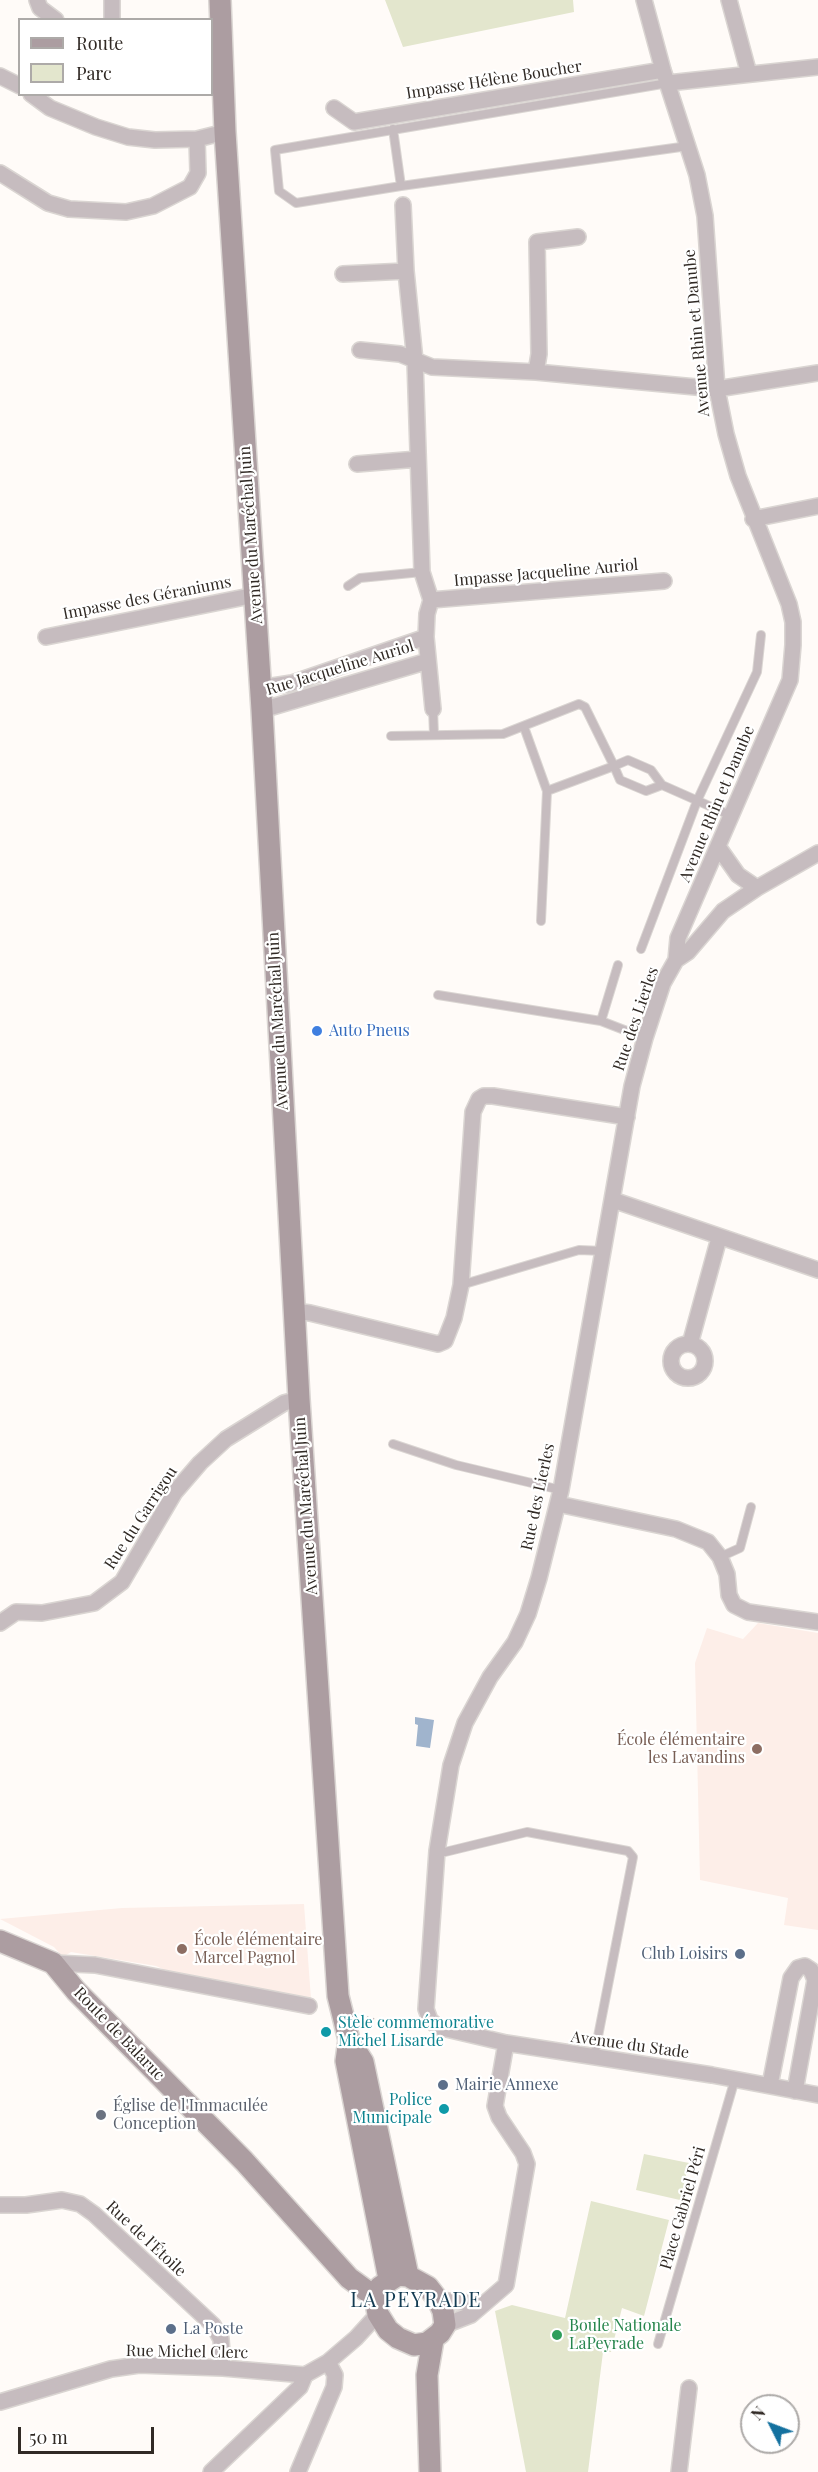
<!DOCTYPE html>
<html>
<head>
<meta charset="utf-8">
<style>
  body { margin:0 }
  #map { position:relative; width:818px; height:2472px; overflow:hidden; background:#fffbf8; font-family:"Playfair Display",serif }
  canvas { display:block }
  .legend { position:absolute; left:18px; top:18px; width:195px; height:78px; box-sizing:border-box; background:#fff; border:2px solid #adaaa8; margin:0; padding:8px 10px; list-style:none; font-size:18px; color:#312a25 }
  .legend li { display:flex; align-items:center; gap:12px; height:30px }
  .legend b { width:30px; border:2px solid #adaaa8 }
  .north { position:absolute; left:740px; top:2394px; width:60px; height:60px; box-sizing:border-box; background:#fff; border:2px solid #adaaa8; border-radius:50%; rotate:312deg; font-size:16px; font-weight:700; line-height:24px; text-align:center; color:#312a25 }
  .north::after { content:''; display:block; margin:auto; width:21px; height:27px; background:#14719f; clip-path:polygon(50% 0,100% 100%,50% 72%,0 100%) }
  .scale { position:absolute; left:18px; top:2427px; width:136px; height:27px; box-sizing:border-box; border:3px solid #312a25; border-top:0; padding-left:8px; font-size:18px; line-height:21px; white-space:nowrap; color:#312a25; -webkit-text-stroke:4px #fff; paint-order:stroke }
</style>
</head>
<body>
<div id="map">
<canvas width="818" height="2472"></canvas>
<ul class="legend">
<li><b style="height:8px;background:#ac9da1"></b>Route</li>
<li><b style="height:16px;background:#e3e6cd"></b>Parc</li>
</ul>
<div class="north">N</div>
<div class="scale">50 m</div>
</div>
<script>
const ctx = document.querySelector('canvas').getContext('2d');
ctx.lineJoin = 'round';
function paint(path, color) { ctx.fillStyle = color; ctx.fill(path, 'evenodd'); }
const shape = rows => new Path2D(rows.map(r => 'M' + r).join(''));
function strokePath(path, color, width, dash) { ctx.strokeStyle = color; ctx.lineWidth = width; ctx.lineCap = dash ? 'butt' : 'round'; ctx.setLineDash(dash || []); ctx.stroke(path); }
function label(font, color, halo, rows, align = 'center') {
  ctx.font = font + ' "Playfair Display",serif'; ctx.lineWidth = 4.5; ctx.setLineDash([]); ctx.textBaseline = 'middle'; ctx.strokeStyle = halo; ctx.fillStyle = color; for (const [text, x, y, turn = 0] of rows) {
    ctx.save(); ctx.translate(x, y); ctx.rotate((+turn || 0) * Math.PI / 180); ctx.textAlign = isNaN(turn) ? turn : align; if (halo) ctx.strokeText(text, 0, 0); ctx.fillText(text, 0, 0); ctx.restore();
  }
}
paint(shape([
  [758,1623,818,1633,818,1930,784,1925,788,1898,700,1880,695,1663,707,1628,743,1639],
  [304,1904,311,1999,165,1970,156,1966,71,1952,63,1957,54,1947,0,1919,122,1908]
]), '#fdeee8');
paint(shape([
  [385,0,573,0,574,12,403,47],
  [644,2154,689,2163,680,2200,636,2190],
  [591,2201,669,2220,644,2316,622,2308,611,2352,603,2352,588,2472,526,2472,495,2311,512,2305,565,2318]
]), '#e3e6cd');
paint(shape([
  [415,1717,434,1720,430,1748,416,1746,418,1725,415,1724]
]), '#a0b4cd');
const lane = shape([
  [668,83,275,150,279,191,296,203,401,186,688,146],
  [393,129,401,186],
  [348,586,360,578,422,572],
  [433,709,434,735],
  [524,727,547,791,541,921],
  [391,736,503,734,579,704,585,707,614,766,547,791],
  [662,785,646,791,620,780,614,766,628,760,651,770,662,785,732,816],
  [641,949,697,801,757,672,761,635],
  [438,995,601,1021,618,965],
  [601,1021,645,1038],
  [461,1285,579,1250,603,1251],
  [393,1444,456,1465,561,1490],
  [720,1557,740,1548,751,1507],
  [437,1851,445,1852,527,1832,628,1851,633,1857,594,2057],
  [658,2344,735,2079]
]);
const street = shape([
  [37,0,40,8,56,20],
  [112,0,112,20],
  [644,0,663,70,697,175,705,216,717,389,726,434,738,476,789,604,793,622,793,645,790,680,678,938,676,960,663,983,645,1038,632,1086,561,1490,539,1578,528,1614,515,1642,490,1677,465,1723,451,1765,437,1851,426,2009,430,2020,438,2027,506,2043,712,2075,818,2095],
  [729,0,749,74],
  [0,76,20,86],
  [668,83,818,67],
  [31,94,50,108,96,127,128,137,155,140,197,139,225,132],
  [334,108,354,122,663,70],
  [0,173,48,203,69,209,126,212,153,206,190,187,198,173,197,139],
  [403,205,406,271,415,361,422,572,431,600,427,614,426,637,433,709],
  [343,274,406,271],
  [360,350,400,354,432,367,536,372,717,389,818,373],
  [536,372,539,354,537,242,578,237],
  [357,464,418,459],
  [753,519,818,506],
  [431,600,664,581],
  [46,637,255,595],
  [260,688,292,683,426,637],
  [262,710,428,661],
  [719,848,738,875,757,888],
  [676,960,688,952,723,911,757,888,818,853],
  [613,1200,818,1270],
  [294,1311,310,1313,438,1344,445,1341,454,1318,461,1285,473,1112,479,1099,484,1096,493,1096,627,1117],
  [690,1344,719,1238],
  '671 1361a17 17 0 1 1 34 0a17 17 0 1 1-34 0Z',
  [558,1504,676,1529,708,1542,720,1557,727,1574,729,1595,734,1605,748,1612,818,1622],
  [0,1623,16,1612,42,1613,94,1603,122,1582,175,1492,200,1463,226,1439,284,1403,299,1399],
  [53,1963,95,1965,309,2006],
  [770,2085,791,1978,798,1968,805,1966,811,1970,815,1980,795,2091],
  [0,2205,26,2205,62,2200,80,2204,94,2214,213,2325,221,2339,223,2368],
  [438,2300,481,2304],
  [445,2325,471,2315,506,2285,527,2164,523,2153,499,2117,495,2106,506,2043],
  [0,2402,111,2369,139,2365,223,2368,305,2375],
  [211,2472,300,2387,305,2375,328,2362,356,2338,378,2314],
  [298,2472,334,2387,335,2375,328,2362],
  [679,2472,689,2388]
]);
const secondary = shape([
  [220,0,225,132,262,710,299,1399,338,1996,349,2040,363,2062,408,2276],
  [0,1941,53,1963,76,1991,244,2161,349,2278,375,2297],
  [349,2040,346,2061,389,2279],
  [398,2275,408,2276,428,2287,438,2300,443,2311,445,2325,440,2333,427,2343,414,2345,398,2338,388,2330,378,2314,375,2297,380,2287,398,2275],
  [430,2472,427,2375,433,2340]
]);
strokePath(lane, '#dad5d2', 10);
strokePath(street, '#dad5d2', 18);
strokePath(secondary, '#dad5d2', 24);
strokePath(shape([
  [361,2016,412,2030]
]), '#beb9b5', 3, [1.5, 4.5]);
strokePath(lane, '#c6bcbf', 8);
strokePath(street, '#c6bcbf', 15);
strokePath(secondary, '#ac9da1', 21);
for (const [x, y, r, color] of [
  [317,1031,6,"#3f7fe0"],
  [757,1749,6,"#8d6e63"],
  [182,1949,6,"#8d6e63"],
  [740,1954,6,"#5c6f8a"],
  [326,2032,6,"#0f9aa8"],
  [443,2085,6,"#5c6f8a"],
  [444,2109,6,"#0f9aa8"],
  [101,2115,6,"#6b7280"],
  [171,2329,6,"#5c6f8a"],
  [557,2335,6,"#2e9e5b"]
]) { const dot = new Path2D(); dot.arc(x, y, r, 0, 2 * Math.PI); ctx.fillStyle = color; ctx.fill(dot); strokePath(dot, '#fff', 2); }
label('16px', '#312a25', '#fff', [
  ["Impasse Hélène Boucher",494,80,-9],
  ["Avenue Rhin et Danube",697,333,-95],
  ["Avenue du Maréchal Juin",251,535,-94],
  ["Impasse Jacqueline Auriol",546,573,-5],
  ["Impasse des Géraniums",147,598,-11],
  ["Rue Jacqueline Auriol",340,668,-17],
  ["Avenue Rhin et Danube",717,804,-67],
  ["Rue des Lierles",636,1019,-71],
  ["Avenue du Maréchal Juin",278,1021,-93],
  ["Rue des Lierles",538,1497,-78],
  ["Avenue du Maréchal Juin",306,1506,-94],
  ["Rue du Garrigou",141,1518,-57],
  ["Route de Balaruc",119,2034,46],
  ["Avenue du Stade",630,2045,8],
  ["Place Gabriel Péri",683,2208,-74],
  ["Rue de l'Étoile",146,2239,43],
  ["Rue Michel Clerc",187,2352,1]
]);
label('16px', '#366cbe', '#fff', [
  ["Auto Pneus",329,1031]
], 'left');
label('16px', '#785e54', '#fff', [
  ["École élémentaire",745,1740],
  ["les Lavandins",745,1758],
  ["École élémentaire",194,1940,"left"],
  ["Marcel Pagnol",194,1958,"left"]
], 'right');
label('16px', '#4e5e75', '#fff', [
  ["Club Loisirs",728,1954,"right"],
  ["Mairie Annexe",455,2085],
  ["La Poste",183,2329]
], 'left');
label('16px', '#0d838f', '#fff', [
  ["Stèle commémorative",338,2023],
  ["Michel Lisarde",338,2041],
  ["Police",432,2100,"right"],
  ["Municipale",432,2118,"right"]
], 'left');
label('16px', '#5b616d', '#fff', [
  ["Église de l'Immaculée",113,2106],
  ["Conception",113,2124]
], 'left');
label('16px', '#27864d', '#fff', [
  ["Boule Nationale",569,2326],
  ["LaPeyrade",569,2344]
], 'left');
ctx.letterSpacing = '1.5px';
label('20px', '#133b52', '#fff', [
  ["LA PEYRADE",416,2301]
]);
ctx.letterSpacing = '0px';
</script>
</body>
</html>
